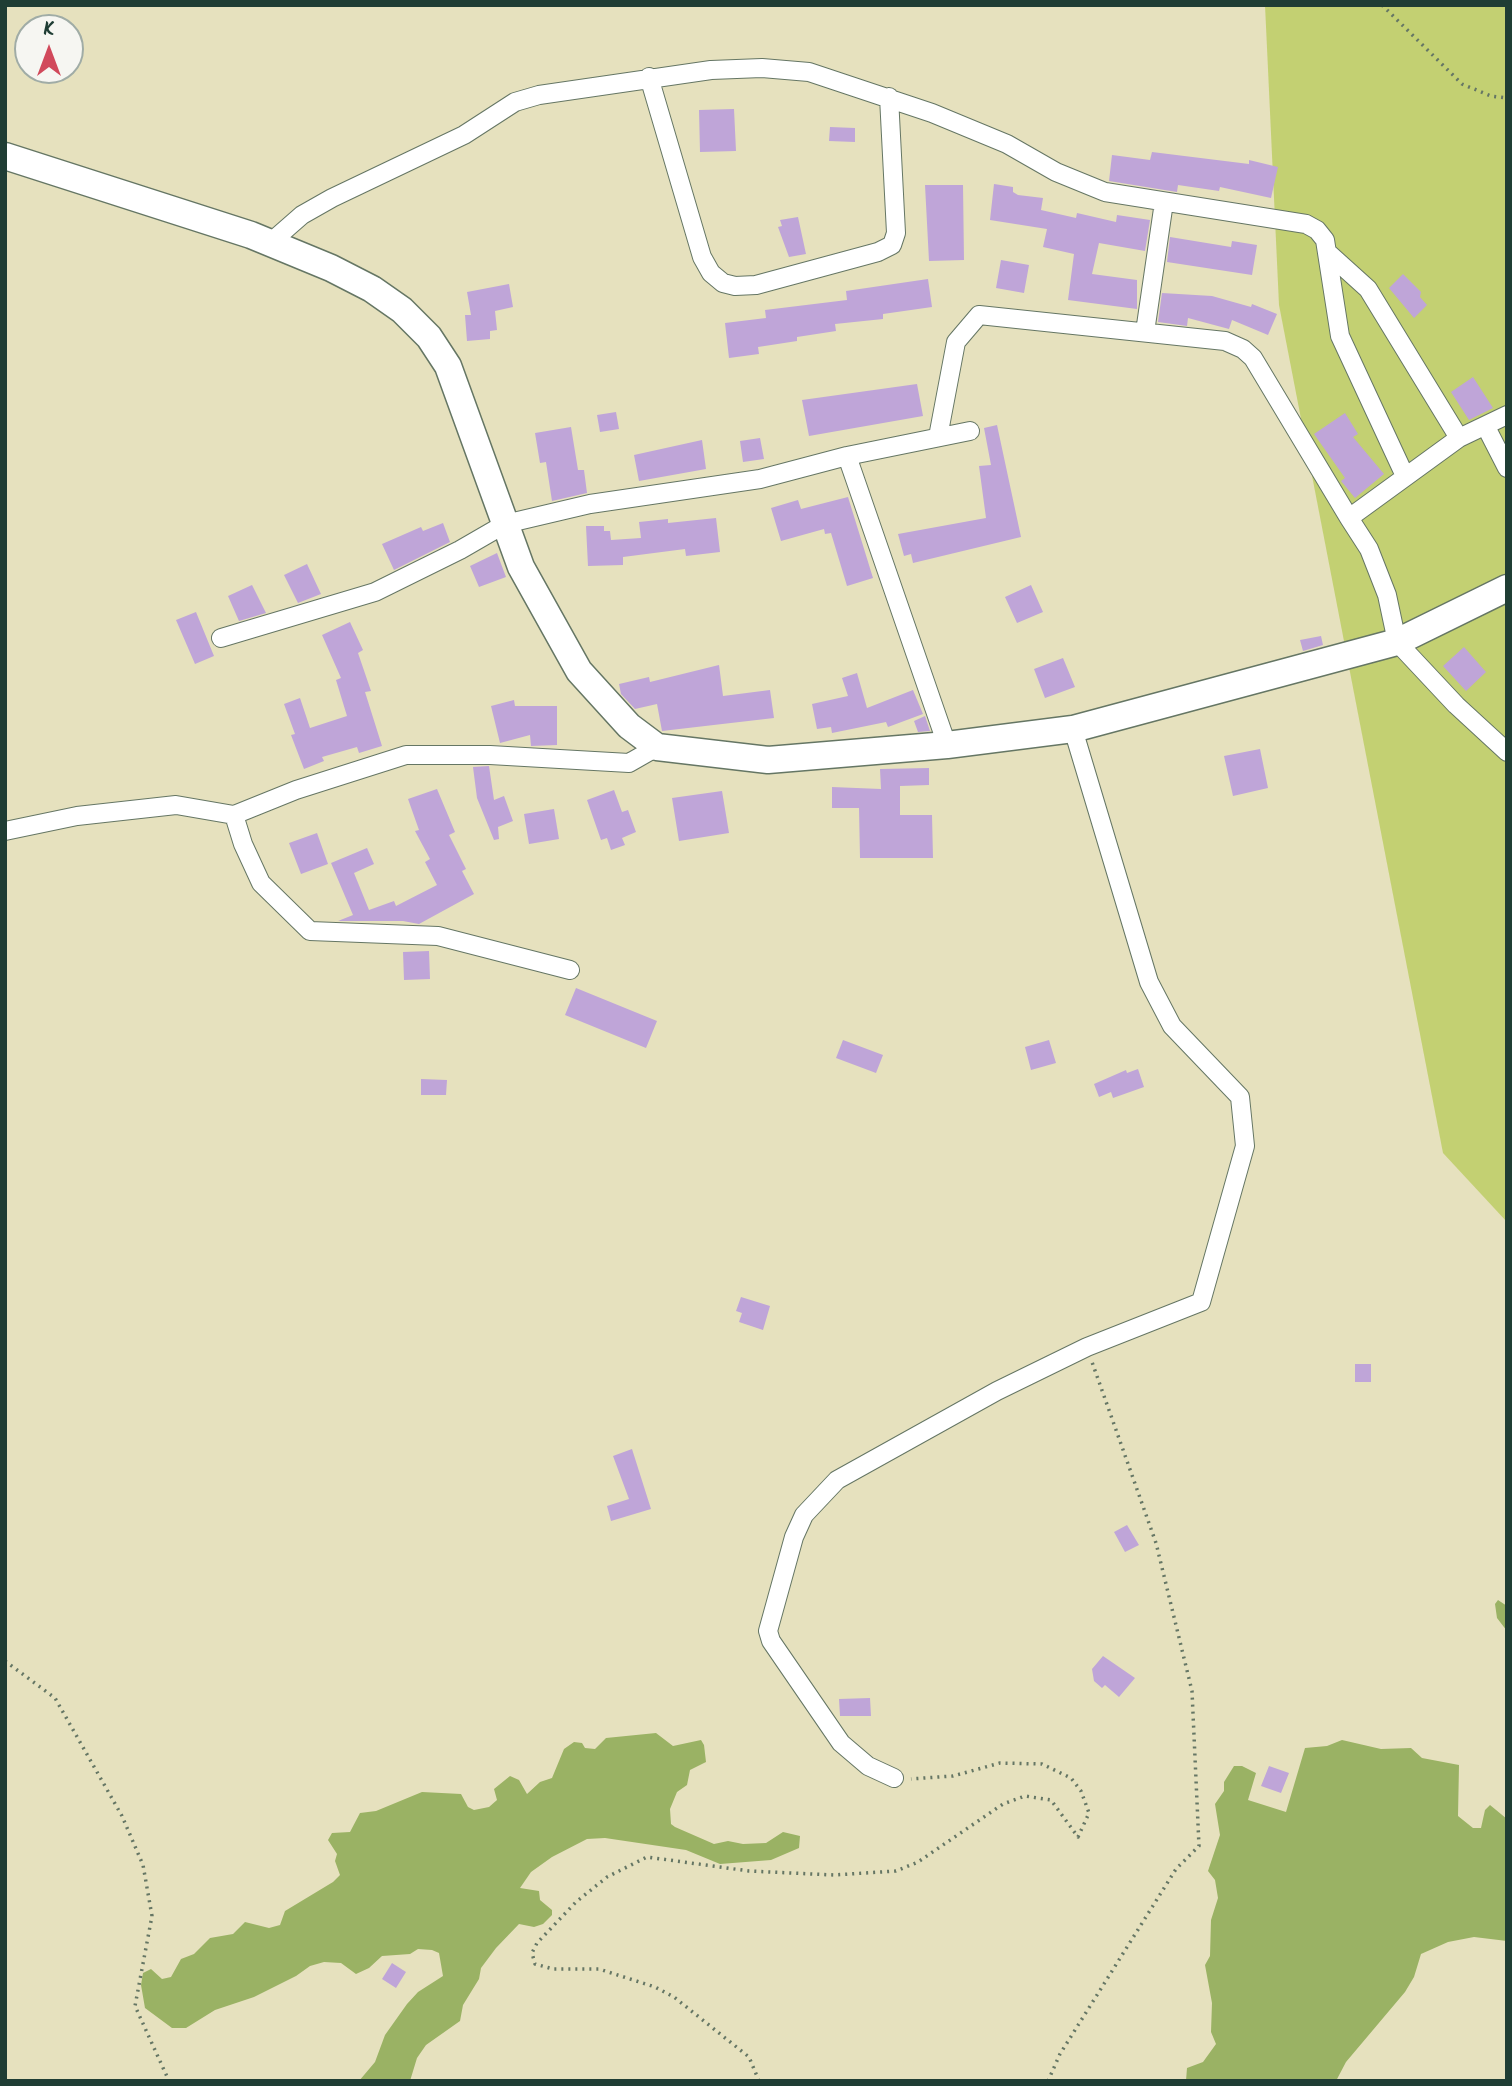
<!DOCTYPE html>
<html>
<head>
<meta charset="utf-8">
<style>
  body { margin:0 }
  #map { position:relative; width:1512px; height:2086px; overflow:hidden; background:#e6e1be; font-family:Kalam,sans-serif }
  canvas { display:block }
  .frame { position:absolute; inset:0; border:7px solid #1f3d34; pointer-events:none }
  .north { position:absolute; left:14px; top:14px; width:70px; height:70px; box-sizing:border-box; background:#f6f6f2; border:2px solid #a0aca6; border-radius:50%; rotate:0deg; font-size:19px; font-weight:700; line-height:28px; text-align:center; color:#1f3d34 }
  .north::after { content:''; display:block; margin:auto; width:24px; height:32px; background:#d1495b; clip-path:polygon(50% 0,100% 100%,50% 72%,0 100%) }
</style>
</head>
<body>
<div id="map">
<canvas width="1512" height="2086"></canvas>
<div class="frame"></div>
<div class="north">K</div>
</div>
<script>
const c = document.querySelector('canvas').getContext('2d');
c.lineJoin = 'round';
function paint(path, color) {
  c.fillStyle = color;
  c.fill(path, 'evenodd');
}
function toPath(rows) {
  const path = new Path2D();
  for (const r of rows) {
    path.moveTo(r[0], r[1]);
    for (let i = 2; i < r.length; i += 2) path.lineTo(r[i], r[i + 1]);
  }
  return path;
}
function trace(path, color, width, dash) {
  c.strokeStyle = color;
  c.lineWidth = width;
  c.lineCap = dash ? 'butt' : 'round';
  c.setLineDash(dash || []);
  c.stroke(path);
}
paint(toPath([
  [1265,5,1507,5,1507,1222,1443,1153,1279,305]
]), '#c3d072');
paint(toPath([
  [1498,1600,1507,1606,1507,1631,1497,1618,1495,1604],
  [656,1733,673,1746,701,1740,704,1745,706,1762,690,1770,687,1785,677,1792,670,1809,671,1824,675,1827,714,1844,728,1841,743,1844,766,1843,783,1832,800,1836,799,1848,771,1860,720,1864,686,1850,605,1838,587,1839,552,1857,531,1872,520,1888,539,1891,540,1900,552,1910,552,1915,543,1924,534,1927,519,1924,496,1948,481,1968,479,1979,463,2005,460,2021,426,2045,417,2058,410,2081,359,2081,375,2062,385,2035,407,2004,418,1992,443,1976,439,1953,432,1950,418,1949,410,1954,382,1956,369,1968,356,1974,341,1963,324,1962,310,1966,296,1976,254,1997,215,2010,186,2028,172,2028,145,2008,141,1985,143,1973,151,1969,162,1979,171,1977,181,1959,194,1954,210,1938,233,1934,245,1922,269,1928,280,1925,285,1911,333,1882,340,1875,335,1861,337,1854,328,1840,332,1833,350,1832,360,1813,376,1811,422,1792,461,1794,468,1807,474,1810,489,1807,497,1800,494,1789,510,1776,519,1780,527,1794,540,1782,552,1778,564,1749,574,1742,582,1743,585,1748,595,1749,606,1738],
  [1342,1740,1381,1749,1411,1748,1422,1758,1459,1765,1458,1816,1473,1828,1481,1828,1485,1810,1490,1805,1507,1819,1507,1941,1474,1937,1448,1942,1421,1954,1414,1977,1405,1992,1346,2062,1336,2081,1186,2081,1187,2068,1203,2062,1216,2044,1211,2032,1212,2003,1205,1965,1210,1956,1211,1920,1218,1898,1215,1880,1208,1871,1220,1835,1215,1804,1224,1791,1224,1782,1234,1766,1242,1766,1256,1773,1248,1800,1286,1812,1305,1748,1327,1746]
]), '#9ab264');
paint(toPath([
  [734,109,736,151,700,152,699,110],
  [830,127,855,128,855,142,829,141],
  [1152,152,1249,164,1249,160,1278,167,1271,198,1220,187,1219,191,1178,185,1177,192,1109,181,1112,155,1150,160],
  [994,184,1013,187,1013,192,1018,195,1043,198,1041,210,1076,218,1077,213,1116,222,1117,215,1150,220,1145,251,1099,243,1092,274,1137,280,1137,309,1068,300,1074,254,1043,247,1047,229,990,220],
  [925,185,963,185,964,260,929,261],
  [798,217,806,254,789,257,778,227,782,226,780,220],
  [1170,237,1231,247,1232,241,1257,245,1252,275,1167,262],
  [1001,260,1029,265,1024,293,996,288],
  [1403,274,1421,292,1420,297,1427,305,1414,318,1389,288],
  [928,279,932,307,883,314,883,319,835,324,836,331,797,337,797,341,758,347,759,354,729,358,725,323,766,318,765,310,847,300,846,291],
  [509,284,513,307,495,311,497,330,490,331,490,339,467,341,465,315,471,315,467,292],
  [1162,293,1212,296,1251,307,1252,304,1277,314,1268,335,1232,320,1229,329,1188,318,1187,326,1158,322],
  [1473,377,1493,408,1469,420,1451,392],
  [917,384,923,416,809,436,802,400],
  [616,412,619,429,600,432,597,415],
  [1345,413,1358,434,1353,437,1384,474,1355,498,1341,481,1345,478,1314,434],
  [997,425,1021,537,913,563,911,554,904,556,898,534,986,518,979,466,991,465,984,428],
  [571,427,578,470,584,470,587,493,552,501,546,462,540,463,535,433],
  [760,438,764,459,743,462,740,441],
  [702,440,706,469,639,481,634,455],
  [848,497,873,578,847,586,831,533,825,534,824,529,781,541,771,508,798,500,801,509],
  [716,518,720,552,686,556,685,549,623,557,623,565,588,566,586,526,604,526,604,531,610,531,611,540,641,538,639,522,668,519,668,523],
  [443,523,450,542,394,570,382,544,421,527,423,531],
  [497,553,506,577,479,587,470,566],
  [307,564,321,594,298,603,284,575],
  [252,585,266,613,239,621,228,596],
  [1031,585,1043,612,1017,623,1005,597],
  [196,612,214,656,195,664,176,620],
  [350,622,363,650,358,653,371,691,365,692,382,746,359,753,357,747,322,757,324,761,304,769,291,735,295,734,284,704,300,698,310,728,347,716,336,680,341,678,322,635],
  [1321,636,1323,645,1303,651,1300,640],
  [1464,647,1486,672,1466,691,1443,666],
  [1063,658,1075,687,1045,698,1034,669],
  [719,665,723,696,770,690,774,718,662,731,657,704,635,709,621,694,619,684,649,677,650,682],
  [857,673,867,708,913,690,923,714,888,727,886,722,832,733,831,727,817,729,812,704,848,696,842,678],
  [514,700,515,706,557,706,557,745,531,746,530,735,500,743,491,706],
  [925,716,930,731,918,732,914,721],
  [1260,749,1268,788,1233,796,1224,756],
  [489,766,494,800,504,796,513,821,498,827,499,839,494,840,477,798,473,767],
  [929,768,929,785,900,786,900,815,932,815,933,858,860,858,859,808,832,808,832,787,881,789,880,769],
  [437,789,455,832,449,835,466,869,462,871,474,894,419,924,403,921,338,921,353,915,331,863,367,848,374,864,354,873,369,910,394,901,396,906,437,885,425,862,430,859,415,831,419,830,408,799],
  [614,790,622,812,628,810,636,832,622,838,625,845,611,850,607,838,601,840,587,800],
  [722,791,729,833,679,841,672,798],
  [554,809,559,839,529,844,524,814],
  [317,833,328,864,301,874,289,843],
  [429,951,430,979,404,980,403,952],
  [576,988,657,1021,646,1048,565,1015],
  [843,1040,883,1055,876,1073,836,1058],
  [1049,1040,1056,1063,1031,1070,1025,1047],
  [1138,1069,1144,1087,1113,1098,1111,1092,1099,1097,1094,1084,1126,1070,1127,1073],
  [421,1079,447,1080,446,1095,421,1095],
  [741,1297,770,1306,763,1330,739,1322,742,1313,736,1311],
  [1355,1364,1371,1364,1371,1382,1355,1382],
  [632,1449,651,1509,611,1521,607,1506,629,1499,613,1456],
  [1127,1525,1139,1545,1125,1552,1114,1532],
  [1103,1656,1135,1678,1119,1697,1105,1685,1102,1688,1094,1681,1092,1669],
  [870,1698,871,1716,840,1716,839,1699],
  [1269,1766,1289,1773,1281,1793,1261,1786],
  [392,1963,406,1972,396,1988,382,1979]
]), '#bfa5d8');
const street = toPath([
  [649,77,702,257,711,273,723,283,735,286,756,285,878,252,892,245,896,233,889,97],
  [270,243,302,215,332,198,464,135,515,102,539,95,711,70,762,68,809,72,932,113,1007,144,1056,172,1105,192,1306,224,1317,230,1325,240,1340,336,1405,476],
  [1327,252,1368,289,1459,438],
  [1145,332,1164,202],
  [1507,415,1459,438,1349,518,1369,549,1387,595,1397,642,1456,705,1507,752],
  [1486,427,1507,468],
  [938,437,956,342,979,315,1225,341,1243,349,1253,358,1349,518],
  [847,456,947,745],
  [221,638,375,592,460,550,505,524,590,504,760,479,847,456,970,431],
  [234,815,243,844,261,883,310,931,438,936,570,970],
  [5,831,77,816,176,805,234,815,296,790,406,755,490,755,629,763,657,747],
  [894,1778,868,1766,841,1743,771,1641,768,1631,794,1537,804,1515,837,1480,997,1391,1087,1347,1201,1302,1245,1146,1240,1097,1172,1026,1149,982,1073,729]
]);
const secondary = toPath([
  [5,156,251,235,331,268,372,289,402,310,429,337,448,366,521,567,579,671,629,726,657,747,768,760,947,745,1073,729,1397,642,1507,588]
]);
trace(street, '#657664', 20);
trace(secondary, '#657664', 29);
trace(toPath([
  [1382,5,1462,84,1491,96,1507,98],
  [5,1661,55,1698,122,1816,143,1865,152,1916,135,2006,169,2081],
  [759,2081,749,2057,674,1997,655,1987,599,1969,553,1969,535,1964,532,1953,537,1943,576,1902,607,1877,647,1857,749,1871,834,1875,896,1871,918,1862,1003,1804,1025,1796,1051,1800,1078,1837,1089,1813,1081,1791,1071,1778,1042,1764,1000,1763,953,1776,911,1779],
  [1048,2081,1060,2054,1176,1869,1199,1846,1192,1691,1156,1543,1092,1362]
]), '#657664', 3.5, [2, 5]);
trace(street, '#fff', 18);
trace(secondary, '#fff', 26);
</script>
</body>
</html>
